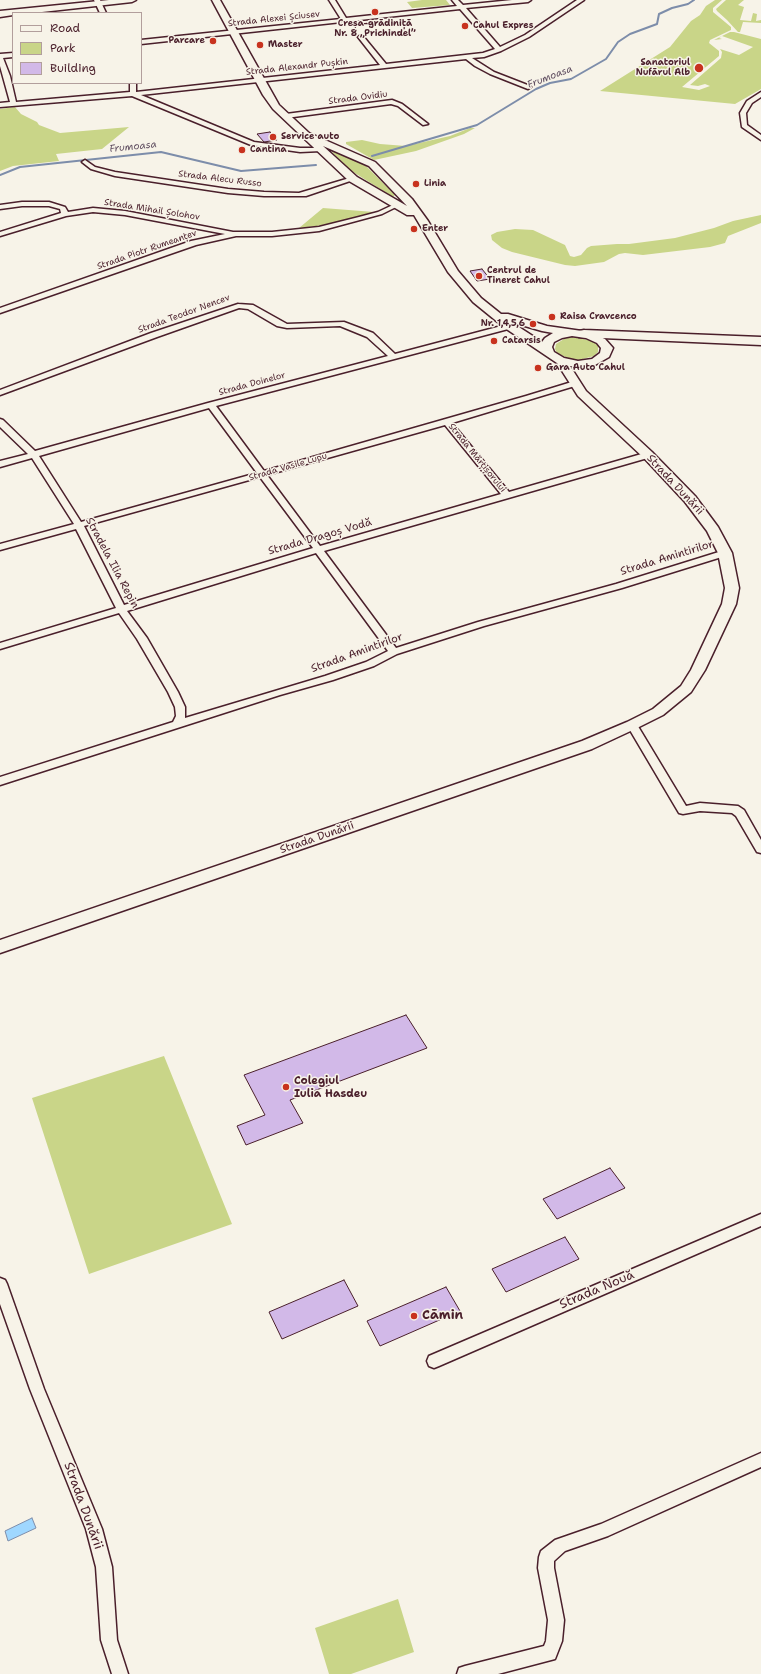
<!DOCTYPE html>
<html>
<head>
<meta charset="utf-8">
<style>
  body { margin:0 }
  #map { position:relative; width:761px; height:1674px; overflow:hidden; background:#f7f3e8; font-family:"Shantell Sans",sans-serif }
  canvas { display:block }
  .legend { position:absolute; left:12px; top:12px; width:130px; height:72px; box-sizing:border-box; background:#f7f3e8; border:1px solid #b29e9c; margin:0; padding:5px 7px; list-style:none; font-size:12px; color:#4a1f2b }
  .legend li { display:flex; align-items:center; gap:8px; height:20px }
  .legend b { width:20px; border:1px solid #b29e9c }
</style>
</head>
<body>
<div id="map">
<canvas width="761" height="1674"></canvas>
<ul class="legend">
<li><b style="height:5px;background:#f7f3e8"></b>Road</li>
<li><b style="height:11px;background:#c9d588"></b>Park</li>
<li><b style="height:11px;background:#d2b9e8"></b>Building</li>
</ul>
</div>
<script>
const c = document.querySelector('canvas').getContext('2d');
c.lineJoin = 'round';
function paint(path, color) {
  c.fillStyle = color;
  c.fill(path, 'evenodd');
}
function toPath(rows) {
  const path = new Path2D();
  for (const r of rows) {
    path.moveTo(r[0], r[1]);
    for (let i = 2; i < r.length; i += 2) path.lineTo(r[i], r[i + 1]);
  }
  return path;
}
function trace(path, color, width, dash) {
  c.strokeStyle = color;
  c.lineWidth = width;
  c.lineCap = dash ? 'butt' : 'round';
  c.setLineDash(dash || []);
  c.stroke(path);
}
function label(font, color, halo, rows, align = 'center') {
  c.font = font + ' "Shantell Sans",sans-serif';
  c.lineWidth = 3;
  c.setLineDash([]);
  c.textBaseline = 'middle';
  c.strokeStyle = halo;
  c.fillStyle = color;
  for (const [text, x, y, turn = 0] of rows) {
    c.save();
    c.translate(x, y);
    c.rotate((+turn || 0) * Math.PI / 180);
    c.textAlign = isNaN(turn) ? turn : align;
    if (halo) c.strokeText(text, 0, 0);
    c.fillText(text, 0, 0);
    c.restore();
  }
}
paint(toPath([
  [422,0,446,0,450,5,412,8,407,2],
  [715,0,722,0,713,8,713,12,731,27,731,30,710,40,709,43,719,51,719,56,682,87,699,90,710,86,705,84,698,86,690,85,721,58,722,52,720,49,739,55,753,47,722,36,719,38,722,39,714,40,730,32,734,32,761,39,761,89,735,104,600,91,670,47,691,21,700,15,706,6],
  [726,0,744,0,738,5,744,7,740,20,751,21,753,13,757,14,756,21,761,20,761,23,743,22,740,32,738,32,727,20,717,11,716,9],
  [15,107,21,114,37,122,39,125,60,133,129,127,102,149,56,154,59,161,13,166,0,171,0,109],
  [470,128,475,128,464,134,416,151,374,160,346,144,346,142,362,140,380,144,406,146,450,136],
  [333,150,338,151,366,166,395,195,393,197,350,170,332,152],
  [323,208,374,212,358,218,317,226,299,228],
  [761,215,761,223,728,236,725,243,710,247,643,255,625,253,619,254,604,262,575,266,565,265,512,252,502,248,492,240,491,235,497,232,515,229,533,230,565,245,570,256,574,257,581,255,587,248,591,246,617,244,629,244,675,238,714,228,733,221],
  [572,337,593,341,598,346,598,352,594,356,579,360,570,359,557,353,555,349,556,344,564,339],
  [164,1056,232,1224,89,1274,32,1098],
  [398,1599,414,1652,351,1674,329,1674,315,1628]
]), '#c9d588');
const water = toPath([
  [32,1518,36,1528,8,1541,5,1531,32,1518]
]);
paint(water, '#9fd7ff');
trace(water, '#7d8daa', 1);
trace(toPath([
  [372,156,477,125,536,89,550,83,571,79,606,59,618,42,630,34,657,24,659,14,672,8,688,4,694,0],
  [0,175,20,167,161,152,241,171,316,165]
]), '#7d8daa', 2);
const building = toPath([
  [270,132,277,140,264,142,257,134,270,132],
  [482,269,490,279,477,281,470,271,482,269],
  [406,1015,427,1048,290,1100,303,1123,246,1145,237,1126,265,1115,244,1075,406,1015],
  [610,1168,625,1188,557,1219,543,1199,610,1168],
  [565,1237,579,1259,506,1292,492,1269,565,1237],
  [344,1280,358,1306,282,1339,269,1312,344,1280],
  [446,1287,460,1311,380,1346,367,1321,446,1287]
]);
paint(building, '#d2b9e8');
trace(building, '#4a1f2b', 1);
const minor = toPath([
  [94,0,100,0,106,13,100,13,94,0],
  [329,0,335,0,346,18,457,6,452,0,458,0,463,5,512,0,531,0,528,2,466,8,500,47,525,35,577,0,584,0,529,37,501,51,484,57,472,58,494,72,530,86,531,87,528,89,490,74,475,66,466,59,141,95,254,142,300,148,323,148,323,150,321,151,300,152,251,145,132,96,0,107,0,103,10,102,0,66,0,54,13,53,13,57,3,58,10,76,16,102,130,92,130,83,136,83,136,92,380,65,358,37,361,35,363,36,386,64,483,53,495,49,460,9,141,44,141,40,341,19,329,0],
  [761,92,761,97,752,103,746,113,747,125,761,135,761,140,742,127,740,113,747,101,761,92],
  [392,100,402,104,428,124,423,125,398,106,391,104,286,118,283,116,286,114,392,100],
  [85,160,95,167,115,172,228,189,264,192,299,193,353,177,356,179,306,196,264,196,228,193,115,176,91,169,82,162,85,160],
  [22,202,49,202,65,207,68,212,93,208,125,211,233,232,272,232,319,227,359,217,378,212,395,204,400,205,382,214,319,231,272,236,236,236,196,245,0,313,0,308,191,241,225,234,125,215,93,212,66,216,0,236,0,232,61,213,60,209,49,206,22,206,0,209,0,205,22,202],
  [238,304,253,305,287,324,344,322,373,333,395,354,509,324,513,326,512,328,216,406,264,471,526,396,575,381,579,383,578,385,452,423,509,492,645,453,648,452,652,455,651,457,324,551,396,648,478,622,616,584,722,551,725,550,730,553,728,555,622,588,484,626,397,654,374,666,333,680,280,695,0,785,0,777,173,722,176,716,175,707,168,692,137,639,119,613,0,649,0,643,116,608,76,529,0,550,0,544,74,524,32,458,0,467,0,461,28,454,0,427,0,419,3,420,35,451,208,403,388,356,367,337,340,326,287,328,277,326,248,309,239,308,157,337,0,395,0,390,151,333,238,304],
  [209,408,257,473,81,522,39,456,209,408],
  [445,425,501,494,320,546,267,475,445,425],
  [260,477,313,548,124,605,84,526,260,477],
  [316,553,388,651,366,662,325,676,185,718,185,707,178,692,147,638,127,611,316,553],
  [632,722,636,723,686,806,700,803,738,806,744,810,761,840,761,853,757,852,736,816,732,813,700,811,683,814,679,813,627,725,632,722],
  [761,1214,761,1226,439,1366,434,1368,429,1366,427,1361,429,1356,761,1214],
  [0,1278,5,1280,7,1284,44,1389,102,1529,112,1567,117,1640,128,1674,112,1674,101,1640,96,1567,86,1529,30,1389,0,1304,0,1278],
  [761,1453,761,1467,608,1536,565,1551,554,1561,554,1568,564,1620,562,1641,555,1659,498,1674,457,1674,459,1668,465,1666,544,1646,546,1641,548,1620,538,1568,539,1557,541,1551,555,1540,601,1524,761,1453]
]);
const secondary = toPath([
  [109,0,136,0,132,2,33,13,13,13,13,15,0,17,0,11,109,0],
  [212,0,220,0,279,105,309,133,375,162,412,199,428,221,458,271,481,298,501,314,508,314,547,326,589,332,605,339,613,348,609,357,595,365,578,367,570,366,586,391,652,452,695,496,718,527,732,553,739,588,736,604,705,670,691,692,663,715,637,728,592,749,0,953,0,940,582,741,627,722,653,709,681,686,691,670,722,604,725,588,718,553,707,531,685,502,644,458,578,396,557,363,505,328,473,302,448,272,414,215,407,215,349,181,273,109,263,95,212,0],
  [323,146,369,166,407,206,357,177,323,146],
  [511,322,542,331,553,333,545,338,542,342,511,322],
  [572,336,586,338,597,343,601,348,600,353,592,359,578,361,564,358,554,352,552,347,554,342,562,338,572,336]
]);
const primary = toPath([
  [584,330,761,337,761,345,579,337,578,334,579,331,584,330]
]);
trace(minor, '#4a1f2b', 3);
trace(secondary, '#4a1f2b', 3);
trace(primary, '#4a1f2b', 3);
paint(minor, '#f7f3e8');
paint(secondary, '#f7f3e8');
paint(primary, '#f7f3e8');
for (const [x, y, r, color] of [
  [375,12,4,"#c8321e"],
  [465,26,4,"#c8321e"],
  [213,41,4,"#c8321e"],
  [260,45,4,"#c8321e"],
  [699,68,5,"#c8321e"],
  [273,137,4,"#c8321e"],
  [242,150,4,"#c8321e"],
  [416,184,4,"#c8321e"],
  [414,229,4,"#c8321e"],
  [479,276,4,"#c8321e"],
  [552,317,4,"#c8321e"],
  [533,324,4,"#c8321e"],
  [494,341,4,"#c8321e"],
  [538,368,4,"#c8321e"],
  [286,1087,4,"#c8321e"],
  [414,1316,4,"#c8321e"]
]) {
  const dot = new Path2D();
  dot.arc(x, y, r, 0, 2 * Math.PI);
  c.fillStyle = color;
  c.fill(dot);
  trace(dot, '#f7f3e8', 1.5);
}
label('9px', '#4a1f2b', '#f7f3e8', [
  ["Strada Alexei Șciusev",274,19,-6],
  ["Strada Alexandr Pușkin",297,67,-6],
  ["Strada Ovidiu",358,98,-7],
  ["Strada Alecu Russo",220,179,7],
  ["Strada Mihail Șolohov",152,210,9],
  ["Strada Piotr Rumeanțev",147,250,-19],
  ["Strada Teodor Nencev",184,314,-20],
  ["Strada Doinelor",252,384,-15],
  ["Strada Mărțișorului",477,458,51],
  ["Strada Vasile Lupu",288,467,-16]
]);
label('bold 9px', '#4a1f2b', '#f7f3e8', [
  ["Creșa-grădiniță",375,24,"center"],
  ["Nr. 8 „Prichindel”",375,34,"center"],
  ["Cahul Expres",473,26],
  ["Parcare",205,41,"right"],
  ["Master",268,45],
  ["Sanatoriul",690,63,"right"],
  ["Nufărul Alb",690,73,"right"],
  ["Service auto",281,137],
  ["Cantina",250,150],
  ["Linia",424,184],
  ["Enter",422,229],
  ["Centrul de",487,271],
  ["Tineret Cahul",487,281],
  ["Raisa Cravcenco",560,317],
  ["Nr. 1,4,5,6",525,324,"right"],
  ["Catarsis",502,341],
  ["Gara Auto Cahul",546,368]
], 'left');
label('italic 10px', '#5f4d60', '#f7f3e8', [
  ["Frumoasa",550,77,-21],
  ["Frumoasa",133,147,-6]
]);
label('11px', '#4a1f2b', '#f7f3e8', [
  ["Strada Dunării",675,485,47],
  ["Strada Dragoș Vodă",320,537,-16],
  ["Strada Amintirilor",667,558,-17],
  ["Stradela Ilia Repin",112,563,62],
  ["Strada Amintirilor",357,653,-20],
  ["Strada Dunării",317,838,-19]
]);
label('bold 11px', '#4a1f2b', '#f7f3e8', [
  ["Colegiul",294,1081],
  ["Iulia Hasdeu",294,1094]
], 'left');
label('13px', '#4a1f2b', '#f7f3e8', [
  ["Strada Nouă",597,1290,-23],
  ["Strada Dunării",83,1506,70]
]);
label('bold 13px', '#4a1f2b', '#f7f3e8', [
  ["Cămin",422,1316]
], 'left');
</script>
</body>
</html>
